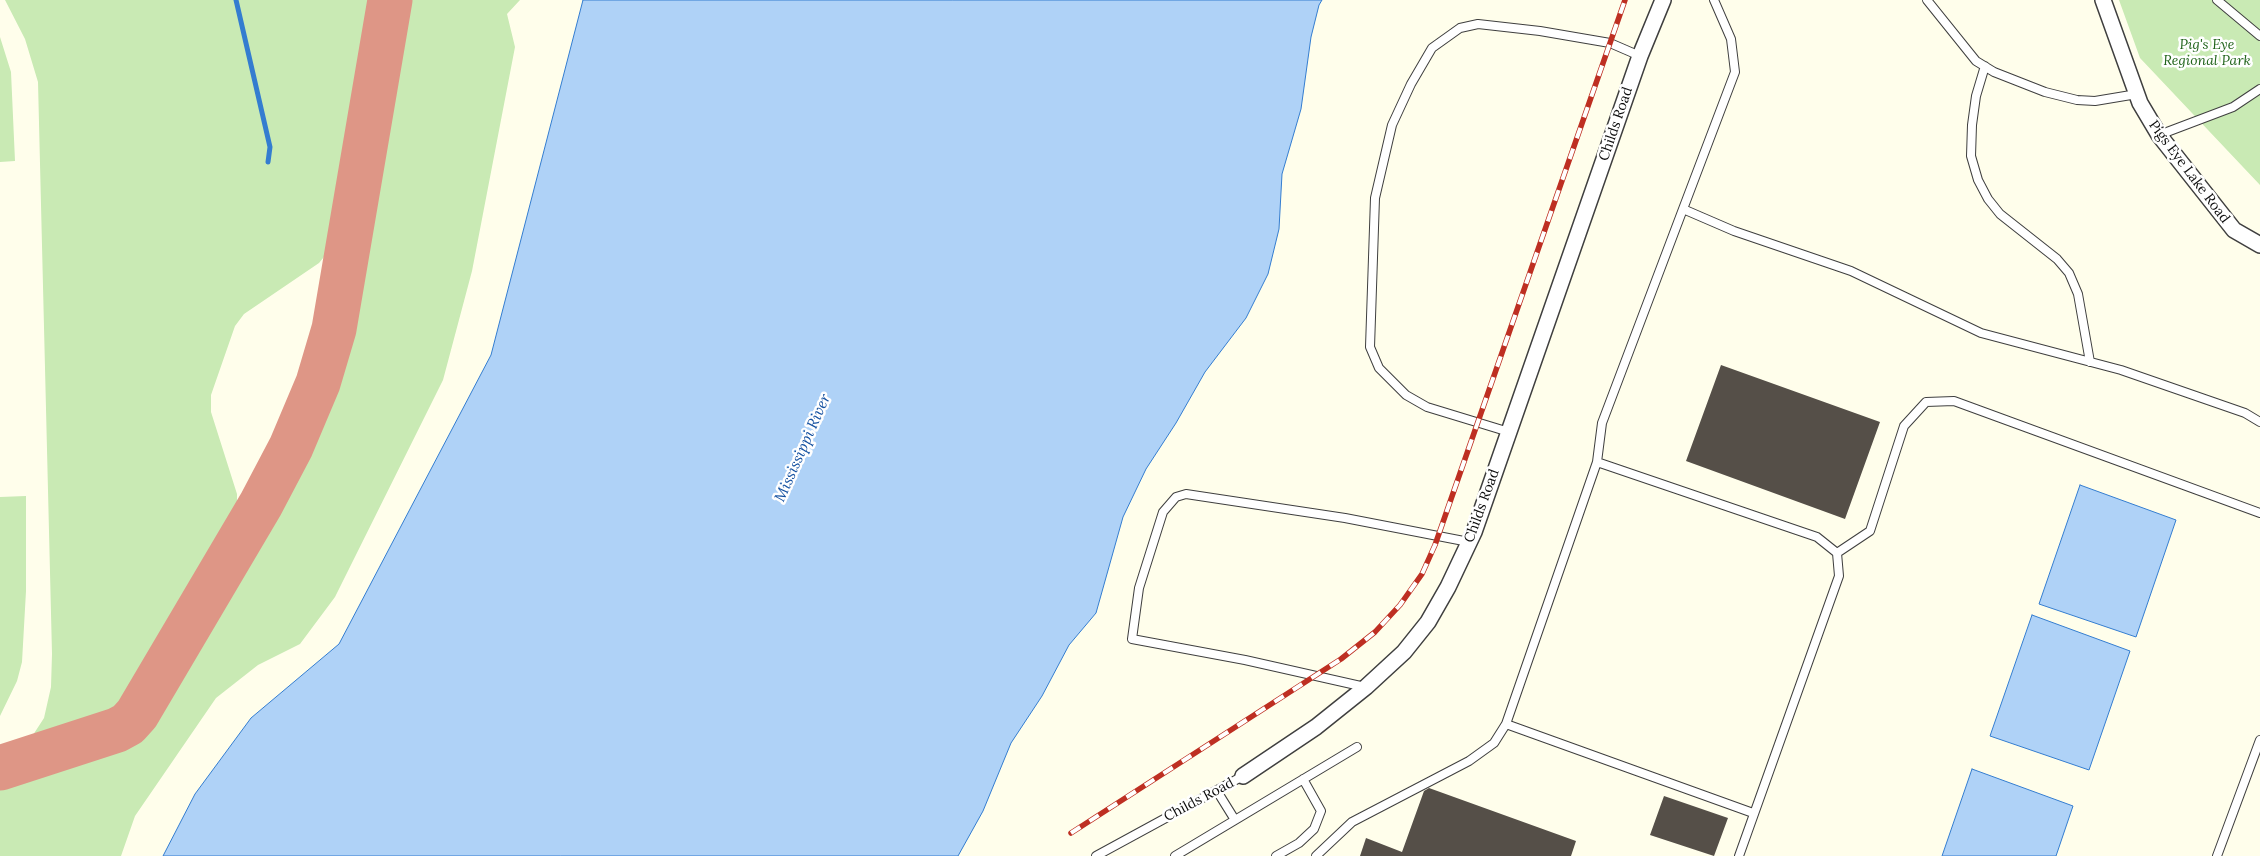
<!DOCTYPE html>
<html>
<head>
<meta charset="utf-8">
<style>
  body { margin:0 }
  canvas { display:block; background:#fffeeb }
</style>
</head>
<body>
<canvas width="2260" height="856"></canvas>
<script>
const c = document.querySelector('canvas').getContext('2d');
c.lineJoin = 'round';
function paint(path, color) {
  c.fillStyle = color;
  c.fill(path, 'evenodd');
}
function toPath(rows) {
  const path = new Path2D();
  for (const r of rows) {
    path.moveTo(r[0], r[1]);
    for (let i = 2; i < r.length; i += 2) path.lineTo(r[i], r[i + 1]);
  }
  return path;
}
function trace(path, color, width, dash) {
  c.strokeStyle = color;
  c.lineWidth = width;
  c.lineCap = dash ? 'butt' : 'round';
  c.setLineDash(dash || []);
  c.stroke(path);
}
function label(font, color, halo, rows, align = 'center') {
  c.font = font + ' Lora,serif';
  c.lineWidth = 5;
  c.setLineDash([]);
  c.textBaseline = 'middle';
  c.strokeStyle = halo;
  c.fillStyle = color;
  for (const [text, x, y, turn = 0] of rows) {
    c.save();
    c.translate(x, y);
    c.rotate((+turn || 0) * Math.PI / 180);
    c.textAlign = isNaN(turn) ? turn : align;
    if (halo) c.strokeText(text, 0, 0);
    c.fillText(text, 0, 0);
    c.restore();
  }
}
paint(toPath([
  [5,0,372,0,328,252,319,263,244,314,235,326,211,395,211,412,237,494,237,502,232,515,121,702,114,708,33,735,44,718,51,687,52,654,38,82,25,39],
  [410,0,520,0,507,14,515,47,472,271,443,380,335,597,300,644,258,665,216,698,135,816,121,856,0,856,0,786,131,744,151,727,287,495,313,445,335,392,354,324],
  [2119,0,2260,0,2260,185,2140,58],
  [0,37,11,72,15,161,0,162],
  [26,496,26,591,22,662,17,681,0,716,0,497]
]), '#c9eab4');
const water = toPath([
  [583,0,1322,0,1319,5,1311,37,1301,109,1282,174,1279,229,1268,274,1246,318,1205,372,1176,423,1146,469,1123,517,1096,613,1069,645,1042,696,1011,743,983,811,958,856,163,856,195,794,251,718,339,644,491,355,583,0],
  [2080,485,2176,520,2136,637,2039,604,2080,485],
  [2032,615,2130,651,2089,770,1990,736,2032,615],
  [1972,769,2073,806,2056,856,1942,856,1972,769]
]);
paint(water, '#afd2f7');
trace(water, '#347dd0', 1);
trace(toPath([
  [236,0,270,147,268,162]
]), '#347dd0', 5);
trace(toPath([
  [0,768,117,730,128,724,137,714,261,504,291,447,318,383,334,329,390,0]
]), '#de9686', 45);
paint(toPath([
  [1721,365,1880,422,1845,519,1686,461],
  [1429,788,1576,841,1571,856,1360,856,1366,838,1402,852,1424,791],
  [1664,796,1728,818,1714,856,1650,835]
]), '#554f48');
const lane = toPath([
  [1714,0,1731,39,1735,72,1683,209,1734,231,1851,271,1981,333,2121,370,2245,413,2260,422],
  [1927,0,1976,61,1994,72,2045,92,2077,100,2095,101,2137,94],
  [2217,0,2260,36],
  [1985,66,1976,96,1972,125,1971,156,1978,180,1988,199,2000,214,2057,259,2069,273,2078,294,2090,362],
  [2159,135,2233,107,2260,89],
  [1683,209,1602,423,1597,462,1506,724,1753,813],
  [1509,432,1427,407,1406,395,1379,368,1370,347,1375,198,1392,125,1411,84,1432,48,1460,28,1478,24,1540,31,1610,43,1640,56],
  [1597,462,1817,537,1837,553,1870,531,1904,426,1926,402,1954,401,2260,513],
  [1365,687,1245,660,1132,639,1139,588,1163,512,1176,497,1186,494,1345,518,1469,542],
  [1217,791,1235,820],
  [1096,856,1243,776],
  [1175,856,1357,747],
  [1276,856,1299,843,1314,829,1321,811,1303,779],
  [1316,856,1352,822,1469,761,1494,743,1506,724],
  [1739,856,1839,576,1837,553],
  [2217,856,2260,740]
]);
const street = toPath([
  [2103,0,2140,103,2159,135,2234,230,2260,245],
  [1243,776,1316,727,1366,687,1404,652,1428,622,1448,587,1474,532,1640,56,1663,0]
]);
trace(lane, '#3f3f3f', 10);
trace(street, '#3f3f3f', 18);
trace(lane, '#fff', 8);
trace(street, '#fff', 15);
const rail = toPath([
  [1071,833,1341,659,1375,632,1400,605,1422,574,1435,545,1625,0]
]);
trace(rail, '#be2f22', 5.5);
trace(rail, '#fff', 4, [11]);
label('italic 14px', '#21641b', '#fff', [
  ["Pig's Eye",2207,45],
  ["Regional Park",2207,61]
]);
label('14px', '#0c0c0c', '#fff', [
  ["Childs Road",1616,124,-71],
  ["Pigs Eye Lake Road",2189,172,53],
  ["Childs Road",1482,506,-70],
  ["Childs Road",1199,800,-28]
]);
label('italic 15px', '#1350a0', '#fff', [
  ["Mississippi River",803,448,-66]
]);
</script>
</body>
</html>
